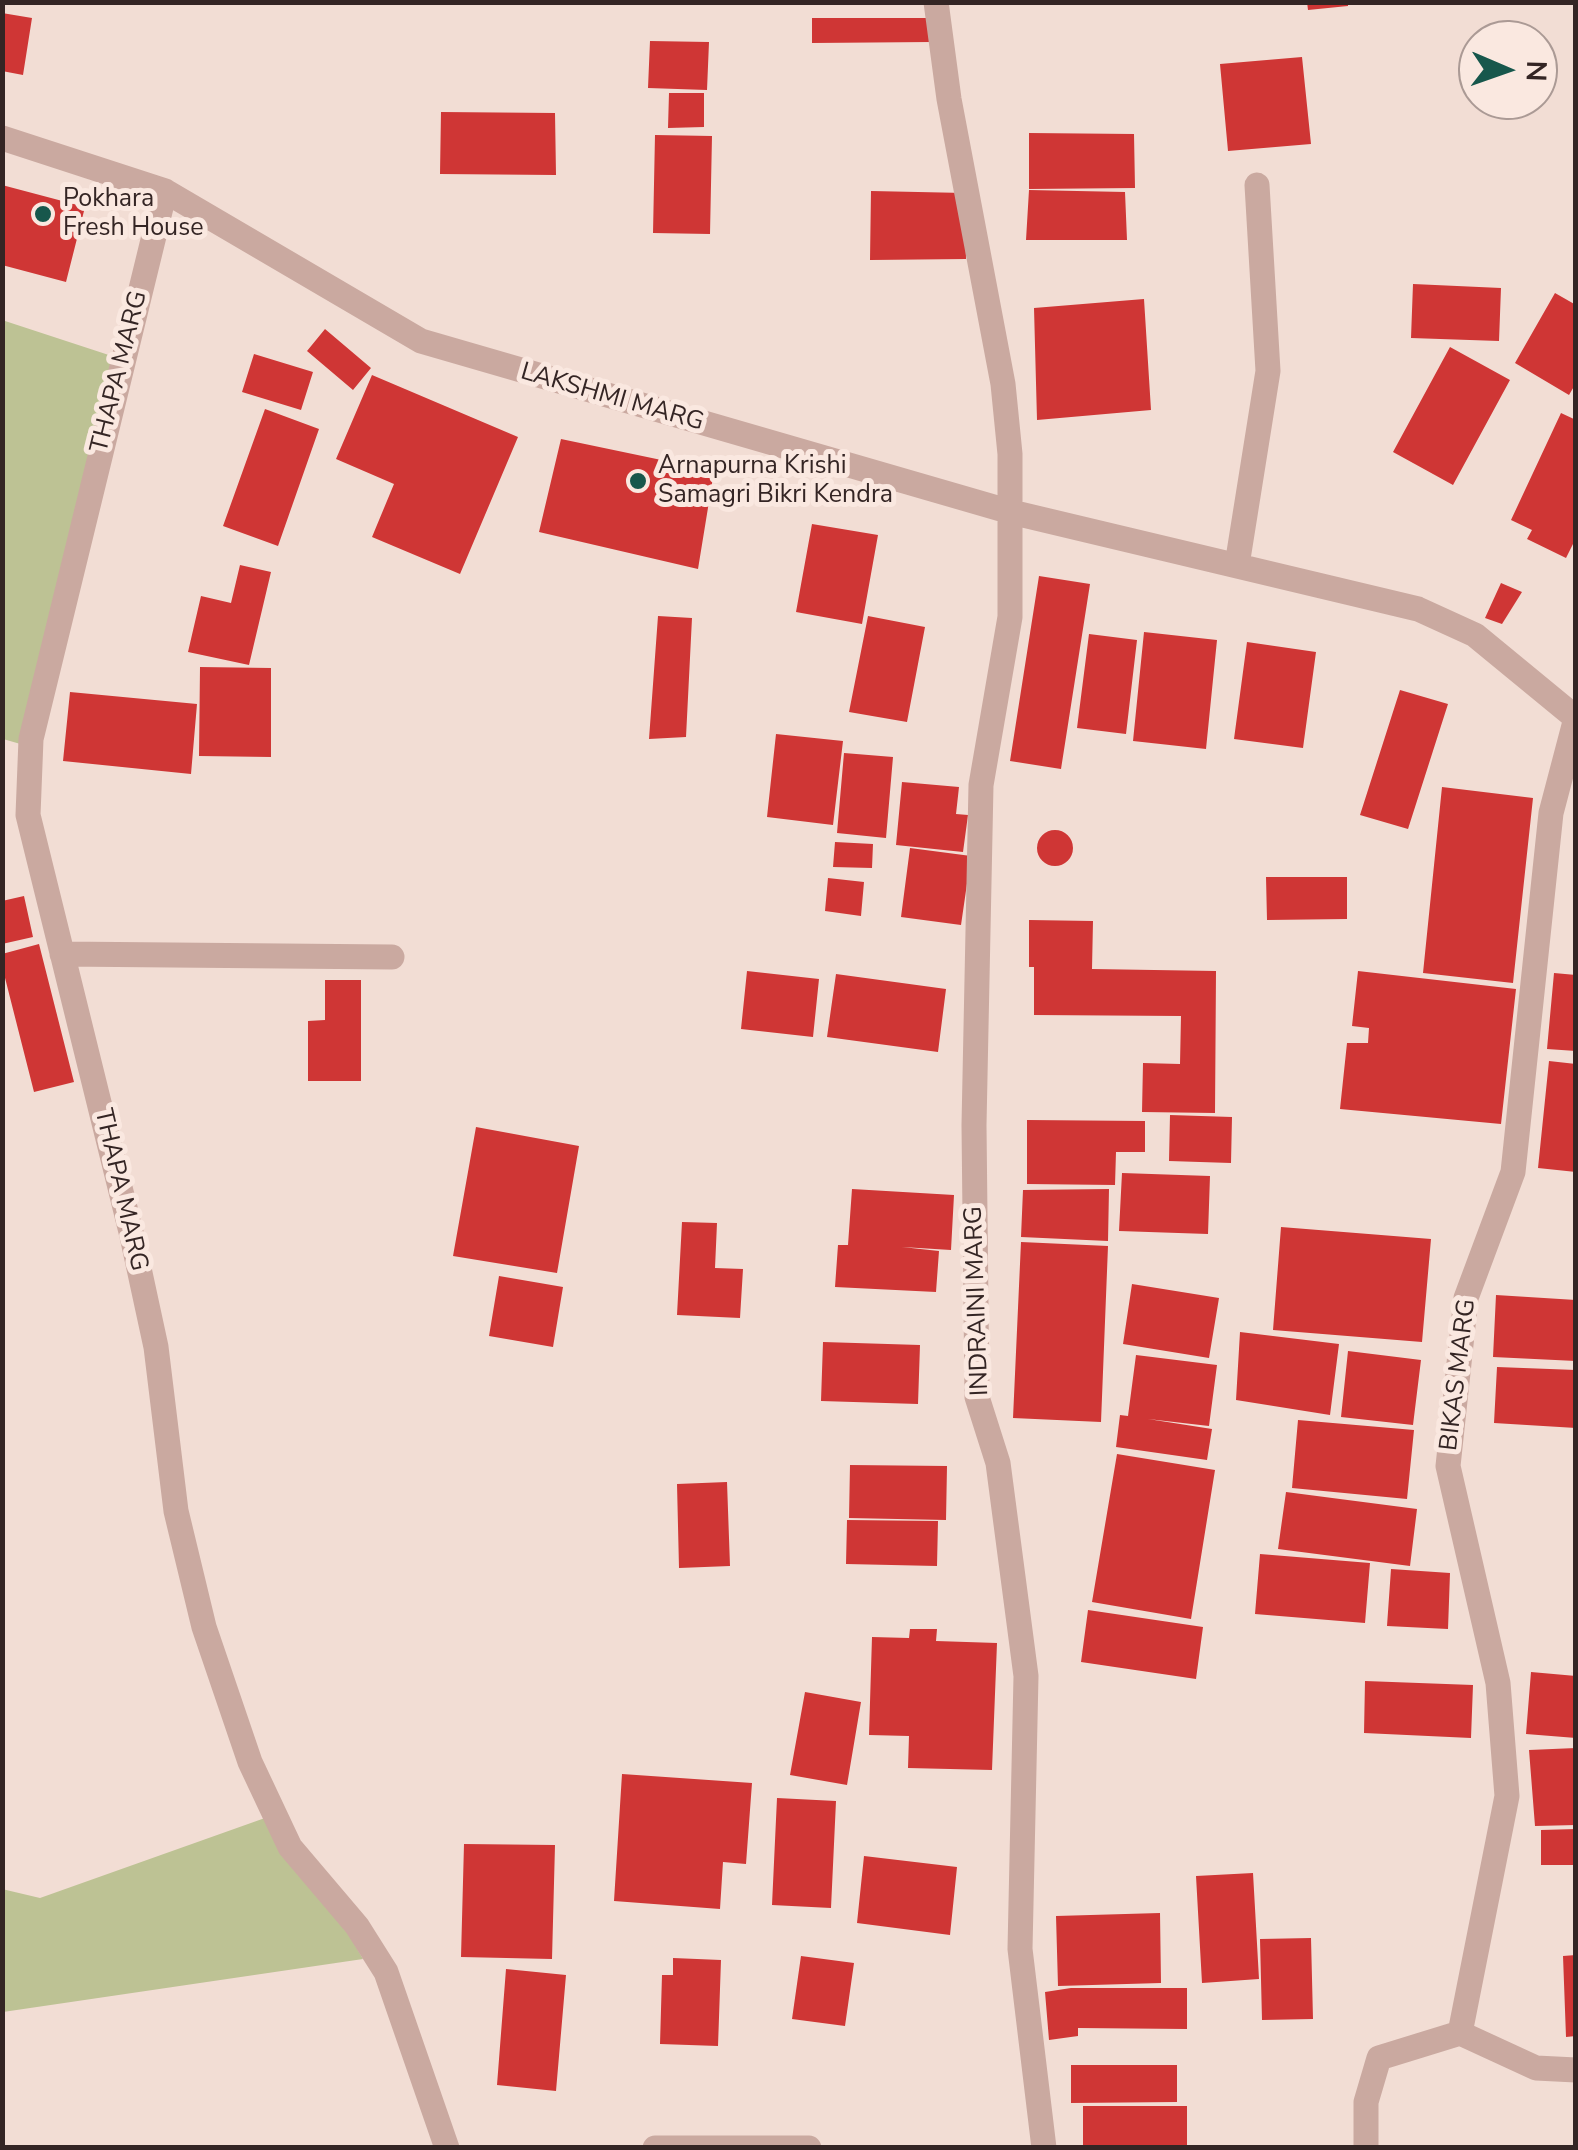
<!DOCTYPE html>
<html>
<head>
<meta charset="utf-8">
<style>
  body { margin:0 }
  #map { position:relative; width:1578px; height:2150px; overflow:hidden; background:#f2ddd4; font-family:"Nunito Sans",sans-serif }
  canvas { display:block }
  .frame { position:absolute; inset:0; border:5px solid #342524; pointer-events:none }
  .north { position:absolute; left:1458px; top:20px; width:100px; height:100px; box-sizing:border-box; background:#fae8e0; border:2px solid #ab9a95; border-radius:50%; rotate:92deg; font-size:28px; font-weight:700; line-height:40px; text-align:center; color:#342524 }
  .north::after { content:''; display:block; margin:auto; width:35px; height:45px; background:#17574c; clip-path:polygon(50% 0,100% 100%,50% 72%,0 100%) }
</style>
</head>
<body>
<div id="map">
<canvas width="1578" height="2150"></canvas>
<div class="frame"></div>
<div class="north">N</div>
</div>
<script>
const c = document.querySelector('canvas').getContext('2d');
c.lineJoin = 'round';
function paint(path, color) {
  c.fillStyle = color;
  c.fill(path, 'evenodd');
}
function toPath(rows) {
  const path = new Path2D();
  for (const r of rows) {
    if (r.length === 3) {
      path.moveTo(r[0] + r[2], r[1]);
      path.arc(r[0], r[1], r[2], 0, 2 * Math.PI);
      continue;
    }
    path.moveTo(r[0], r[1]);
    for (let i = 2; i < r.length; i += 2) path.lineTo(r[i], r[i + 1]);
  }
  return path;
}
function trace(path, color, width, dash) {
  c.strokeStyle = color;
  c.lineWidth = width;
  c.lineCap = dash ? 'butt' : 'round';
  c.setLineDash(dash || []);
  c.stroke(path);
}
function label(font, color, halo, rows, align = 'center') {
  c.font = font + ' "Nunito Sans",sans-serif';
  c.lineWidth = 10;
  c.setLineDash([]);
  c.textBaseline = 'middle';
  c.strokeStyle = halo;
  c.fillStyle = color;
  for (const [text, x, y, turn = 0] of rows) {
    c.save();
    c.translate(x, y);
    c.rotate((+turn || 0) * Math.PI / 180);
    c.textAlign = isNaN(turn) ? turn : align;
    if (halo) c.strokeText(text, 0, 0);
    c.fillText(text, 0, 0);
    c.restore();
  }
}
paint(toPath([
  [2,320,121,359,24,745,3,739],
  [279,1813,363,1959,3,2012,2,1889,40,1898]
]), '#bdc294');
paint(toPath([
  [1307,2,1348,2,1348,6,1308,10],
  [2,13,32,18,23,75,2,71],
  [812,18,931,18,931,42,812,43],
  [650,41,709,42,707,90,648,88],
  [1302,57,1311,144,1228,151,1220,64],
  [669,93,704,93,704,127,668,128],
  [441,112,555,113,556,175,440,174],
  [1029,133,1134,134,1135,188,1029,189],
  [655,135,712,136,710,234,653,233],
  [2,185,85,207,66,282,2,265],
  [1029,190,1125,192,1127,240,1026,240],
  [871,191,965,193,966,259,870,260],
  [1413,284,1501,288,1499,341,1411,338],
  [1555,293,1576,305,1576,383,1569,395,1515,363],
  [1144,299,1151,410,1037,420,1034,308],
  [325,329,371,368,353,390,307,351],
  [1450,347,1510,380,1453,485,1393,452],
  [254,354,313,372,301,410,242,392],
  [372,375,518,437,460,574,372,537,394,484,336,459],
  [265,409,319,429,278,546,223,526],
  [1561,413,1576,420,1576,538,1566,558,1527,539,1532,530,1511,520],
  [561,439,714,471,698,569,539,532],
  [812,524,878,535,862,624,796,612],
  [240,565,271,572,249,665,188,652,201,596,231,603],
  [1039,576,1090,584,1061,769,1010,761],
  [1501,583,1522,592,1502,624,1485,618],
  [658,616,692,618,686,737,649,739],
  [868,616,925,627,907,722,849,712],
  [1144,632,1217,640,1206,749,1133,741],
  [1089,634,1137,640,1126,734,1077,728],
  [1247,642,1316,652,1303,748,1234,739],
  [200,667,271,668,271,757,199,756],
  [1400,690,1448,704,1408,829,1360,815],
  [70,692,197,704,191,774,63,761],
  [776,734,843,741,833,825,767,817],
  [844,753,893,757,886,838,837,833],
  [902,782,959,787,956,814,968,815,963,852,896,845],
  [1442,787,1533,798,1513,983,1423,973],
  [1055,848,18],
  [835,842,873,844,872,868,833,867],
  [910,848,971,856,961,925,901,917],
  [1266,877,1347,877,1347,919,1267,920],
  [828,878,864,882,861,916,825,911],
  [24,896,33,937,2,944,2,901],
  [1029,920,1093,921,1092,969,1216,971,1215,1113,1142,1112,1143,1063,1180,1064,1181,1016,1034,1015,1034,967,1029,967],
  [39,944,74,1082,34,1092,2,966,2,954],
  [747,971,819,979,813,1037,741,1029],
  [1358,971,1516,989,1501,1124,1340,1109,1347,1043,1368,1043,1369,1028,1352,1026],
  [1554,973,1576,975,1576,1051,1547,1049],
  [836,974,946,989,938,1052,827,1037],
  [325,980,361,980,361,1081,308,1081,308,1021,325,1020],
  [1549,1061,1576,1064,1576,1172,1538,1168],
  [1170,1115,1232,1117,1231,1163,1169,1161],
  [1027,1120,1145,1121,1145,1152,1116,1152,1115,1185,1027,1184],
  [476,1127,579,1146,557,1273,453,1256],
  [1122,1173,1210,1176,1208,1234,1119,1231],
  [852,1189,954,1195,951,1250,902,1247,939,1251,936,1292,835,1287,838,1245,848,1245],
  [1109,1189,1108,1241,1021,1237,1023,1190],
  [682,1222,717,1223,715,1268,743,1269,740,1318,677,1315],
  [1281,1227,1431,1239,1422,1342,1273,1330],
  [1021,1242,1108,1246,1101,1422,1013,1418],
  [499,1276,563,1287,553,1347,489,1336],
  [1132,1284,1219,1298,1209,1358,1123,1344],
  [1496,1295,1576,1300,1576,1361,1493,1357],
  [1240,1332,1339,1344,1330,1415,1236,1400],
  [823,1342,920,1345,918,1404,821,1401],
  [1348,1351,1421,1360,1413,1425,1341,1417],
  [1136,1355,1217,1365,1209,1426,1148,1419,1212,1429,1207,1460,1116,1447,1120,1415,1128,1416],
  [1497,1367,1576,1370,1576,1428,1494,1423],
  [1298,1420,1414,1430,1407,1499,1292,1488],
  [1117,1454,1215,1470,1191,1619,1092,1602],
  [850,1465,947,1466,946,1520,849,1518],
  [727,1482,730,1566,679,1568,677,1484],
  [1286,1492,1417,1509,1410,1566,1278,1549],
  [847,1520,938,1521,937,1566,846,1564],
  [1260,1554,1370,1563,1365,1623,1255,1614],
  [1391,1569,1450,1573,1448,1629,1387,1626],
  [1088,1610,1203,1627,1196,1679,1081,1662],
  [910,1629,937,1629,936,1641,997,1643,992,1770,908,1768,909,1736,869,1735,872,1637,909,1638],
  [1531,1672,1576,1676,1576,1738,1526,1734],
  [1365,1681,1473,1685,1471,1738,1364,1733],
  [805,1692,861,1702,847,1785,790,1775],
  [1576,1748,1576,1825,1535,1826,1529,1750],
  [622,1774,752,1783,746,1864,723,1862,720,1909,614,1901],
  [777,1798,836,1801,831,1908,772,1905],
  [1576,1829,1576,1865,1541,1865,1541,1830],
  [464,1844,555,1845,552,1959,461,1957],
  [864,1856,957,1867,950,1935,857,1923],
  [1253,1873,1259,1979,1202,1983,1196,1876],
  [1160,1913,1161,1983,1058,1986,1056,1916],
  [1311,1938,1313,2019,1262,2020,1260,1939],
  [1576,1955,1576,2036,1566,2037,1563,1956],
  [801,1956,854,1963,845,2026,792,2019],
  [673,1958,721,1960,718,2046,660,2044,662,1975,673,1975],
  [506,1969,566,1975,556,2091,497,2085],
  [1071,1988,1187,1988,1187,2029,1078,2028,1078,2036,1049,2040,1045,1992],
  [1071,2065,1177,2065,1177,2102,1071,2103],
  [1083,2106,1187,2106,1187,2148,1083,2148]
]), '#cf3635');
trace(toPath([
  [936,2,949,99,1003,384,1010,454,1010,617,981,785,974,1125,977,1397,998,1463,1026,1676,1020,1949,1044,2148],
  [2,138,165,191,421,341,1011,512,1418,609,1475,635,1576,718,1551,813,1513,1172,1466,1298,1448,1466,1498,1683,1507,1796,1460,2033],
  [165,191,31,739,28,815,132,1236,156,1347,176,1511,204,1627,250,1762,290,1847,357,1926,386,1972,447,2148],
  [1237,565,1268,371,1257,185],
  [62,954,392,957],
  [655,2148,809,2148],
  [1366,2148,1366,2102,1379,2058,1460,2033,1536,2068,1576,2070]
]), '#caa9a0', 25);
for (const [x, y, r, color] of [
  [43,214,10,"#17574c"],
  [638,481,10,"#17574c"]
]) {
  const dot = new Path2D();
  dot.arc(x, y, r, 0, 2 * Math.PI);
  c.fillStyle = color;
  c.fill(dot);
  trace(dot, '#fae8e0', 4);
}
label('25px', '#342524', '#fae8e0', [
  ["Pokhara",63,200],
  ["Fresh House",63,229],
  ["Arnapurna Krishi",658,467],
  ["Samagri Bikri Kendra",658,496]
], 'left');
label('25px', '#342524', '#fae8e0', [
  ["THAPA MARG",120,372,-76],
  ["LAKSHMI MARG",612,398,16],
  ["THAPA MARG",120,1190,77],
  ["INDRAINI MARG",978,1301,-92],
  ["BIKAS MARG",1459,1375,-83]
]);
</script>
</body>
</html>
